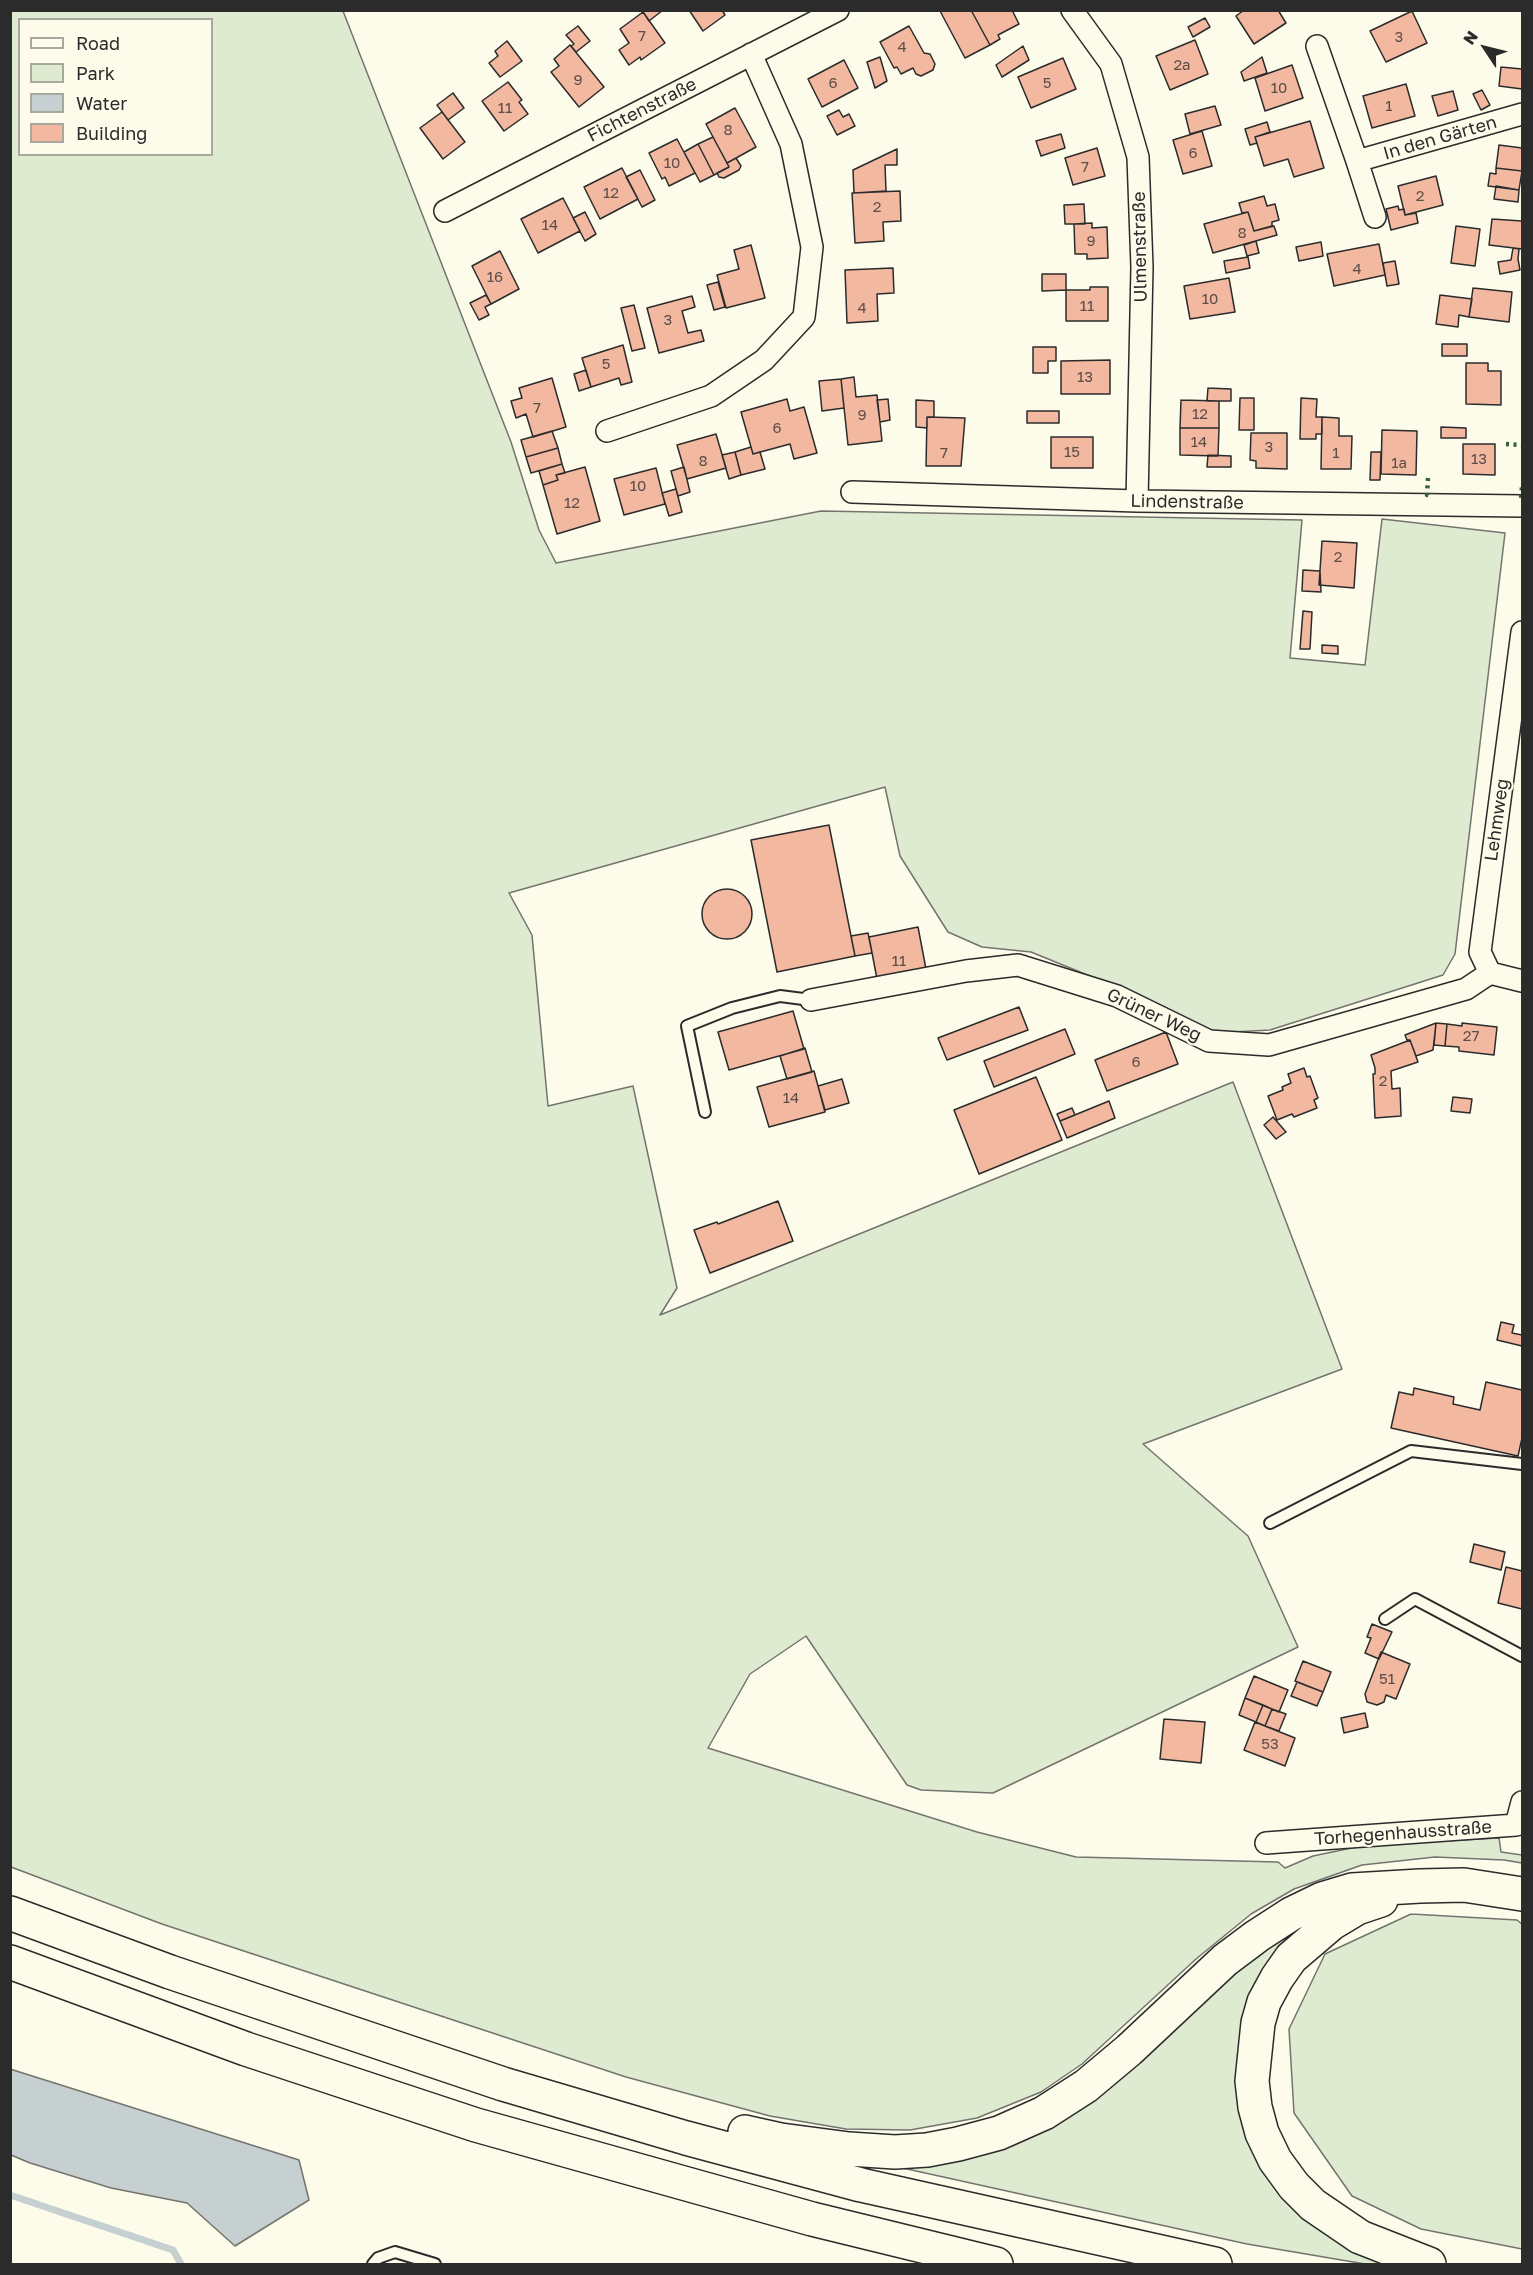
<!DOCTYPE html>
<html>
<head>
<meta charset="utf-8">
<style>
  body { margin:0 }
  #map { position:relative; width:1533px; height:2275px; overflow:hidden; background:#fdfbea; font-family:"Golos Text",sans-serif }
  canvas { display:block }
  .frame { position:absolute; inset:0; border:12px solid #2b2b2b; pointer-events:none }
  .legend { position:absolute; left:18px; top:18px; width:195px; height:138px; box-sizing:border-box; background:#fdfbea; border:2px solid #a9a89e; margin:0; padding:8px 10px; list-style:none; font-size:18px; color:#2b2b2b }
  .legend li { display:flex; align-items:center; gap:12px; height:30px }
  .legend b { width:30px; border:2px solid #a9a89e }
  .north { position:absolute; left:1455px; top:18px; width:60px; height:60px; -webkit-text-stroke:4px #fdfbea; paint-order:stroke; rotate:305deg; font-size:16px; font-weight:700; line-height:24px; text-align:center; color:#2b2b2b }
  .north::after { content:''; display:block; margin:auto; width:21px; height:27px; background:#2b2b2b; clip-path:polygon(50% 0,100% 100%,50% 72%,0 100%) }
</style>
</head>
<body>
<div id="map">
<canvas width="1533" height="2275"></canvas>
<div class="frame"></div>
<ul class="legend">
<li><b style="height:8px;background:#fdfbea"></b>Road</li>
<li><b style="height:16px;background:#deebd1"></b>Park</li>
<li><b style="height:16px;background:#c7d0d0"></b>Water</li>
<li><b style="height:16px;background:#f2b8a0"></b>Building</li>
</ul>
<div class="north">N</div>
</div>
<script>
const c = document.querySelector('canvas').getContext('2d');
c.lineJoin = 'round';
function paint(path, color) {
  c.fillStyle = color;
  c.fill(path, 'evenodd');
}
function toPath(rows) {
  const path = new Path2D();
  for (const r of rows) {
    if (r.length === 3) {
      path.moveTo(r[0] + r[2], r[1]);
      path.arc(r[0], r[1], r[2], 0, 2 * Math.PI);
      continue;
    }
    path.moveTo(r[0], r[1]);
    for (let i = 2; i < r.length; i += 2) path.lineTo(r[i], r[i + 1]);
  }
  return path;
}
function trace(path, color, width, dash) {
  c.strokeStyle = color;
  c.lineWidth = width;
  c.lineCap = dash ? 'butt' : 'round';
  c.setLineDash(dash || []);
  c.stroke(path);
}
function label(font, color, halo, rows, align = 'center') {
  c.font = font + ' "Golos Text",sans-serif';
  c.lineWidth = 4.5;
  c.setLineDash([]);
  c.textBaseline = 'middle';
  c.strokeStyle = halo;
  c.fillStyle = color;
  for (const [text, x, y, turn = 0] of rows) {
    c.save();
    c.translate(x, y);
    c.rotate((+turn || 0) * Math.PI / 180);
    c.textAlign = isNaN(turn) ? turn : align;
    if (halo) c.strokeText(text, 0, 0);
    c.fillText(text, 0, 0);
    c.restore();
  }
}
const green = toPath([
  [10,11,343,11,511,442,539,530,556,563,821,511,1302,520,1290,658,1365,665,1382,519,1505,533,1455,954,1443,975,1270,1030,1215,1033,1139,996,1031,952,982,947,948,932,900,856,885,787,509,893,532,935,548,1106,633,1086,677,1288,660,1315,1233,1082,1342,1369,1143,1444,1248,1536,1298,1647,993,1793,921,1790,907,1785,806,1636,750,1674,708,1748,977,1832,1076,1857,1278,1862,1285,1868,1313,1856,1366,1845,1499,1838,1501,1852,1522,1855,1522,1863,1504,1860,1435,1857,1362,1865,1294,1889,1251,1914,1196,1959,1082,2064,1041,2092,977,2118,910,2130,846,2129,770,2116,626,2077,162,1924,11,1867,10,11],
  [20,20,212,20,212,154,20,154,20,20],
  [1312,1913,1282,1956,1252,2129,1404,2264,1365,2264,1247,2244,889,2165,988,2144,1234,1964,1312,1913],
  [1411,1914,1517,1920,1522,1924,1522,2249,1421,2229,1352,2196,1294,2113,1289,2029,1325,1954,1411,1914]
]);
paint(green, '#deebd1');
trace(green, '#74746e', 1.5);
const water = toPath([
  [10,2069,299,2160,309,2200,235,2246,187,2203,111,2188,30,2163,11,2155,10,2069]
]);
paint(water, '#c7d0d0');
trace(water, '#74746e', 1.5);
trace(toPath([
  [10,2195,173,2250,181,2264]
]), '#c7d0d0', 7);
const building = toPath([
  [642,10,663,10,649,21,642,10],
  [689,10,722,10,725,15,703,31,689,10],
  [971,10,1012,10,1019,24,998,35,1000,39,990,45,971,10],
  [971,10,990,45,965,58,940,11,971,10],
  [1244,10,1278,10,1286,23,1254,44,1236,16,1244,10],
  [1412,11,1427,43,1386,62,1370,31,1412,11],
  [643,12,665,43,641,60,640,57,629,65,619,50,629,43,620,29,643,12],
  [1205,18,1210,27,1193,37,1188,27,1205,18],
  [578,26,590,41,576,52,571,46,574,44,566,35,578,26],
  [909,26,924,53,930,54,935,64,933,70,921,76,916,74,913,68,901,74,897,67,894,68,880,42,909,26],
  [1195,40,1208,74,1170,90,1156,56,1195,40],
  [507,41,522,61,500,77,489,63,498,56,495,51,507,41],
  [570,45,604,87,579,107,551,72,559,66,554,59,570,45],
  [1023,46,1029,60,1002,77,996,65,1023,46],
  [880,57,887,81,875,88,867,62,880,57],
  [1262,57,1267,73,1244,81,1241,72,1262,57],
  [1063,58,1076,89,1031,108,1018,77,1063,58],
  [844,60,858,88,822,107,808,79,844,60],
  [1292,65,1303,98,1265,111,1255,78,1292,65],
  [1501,67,1522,69,1522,89,1499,86,1501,67],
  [508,82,522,100,519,102,528,114,504,131,482,101,508,82],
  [1406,84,1415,116,1372,128,1363,96,1406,84],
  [1482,90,1490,105,1481,110,1473,94,1482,90],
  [1453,91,1458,110,1438,116,1432,96,1453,91],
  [453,93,464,108,448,120,437,105,453,93],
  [1215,106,1221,125,1190,134,1185,114,1215,106],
  [735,108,756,147,727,163,706,124,735,108],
  [839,110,843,117,849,114,855,126,837,135,827,116,839,110],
  [442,112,465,142,443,159,420,128,442,112],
  [1310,121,1324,168,1294,177,1288,159,1264,166,1255,137,1310,121],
  [1267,122,1270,132,1255,137,1257,143,1250,145,1245,129,1267,122],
  [1202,131,1212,166,1183,174,1173,140,1202,131],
  [1061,134,1065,148,1041,156,1036,141,1061,134],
  [713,137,729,167,714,175,698,144,713,137],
  [677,139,695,173,669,186,665,177,662,179,649,153,677,139],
  [698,144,714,175,700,182,684,152,698,144],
  [1499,145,1522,148,1522,171,1496,168,1499,145],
  [1097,148,1105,176,1073,185,1065,158,1097,148],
  [897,149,897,165,885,165,886,191,854,193,853,170,897,149],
  [736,158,741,166,739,170,724,178,719,177,717,173,729,167,727,163,736,158],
  [622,168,638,199,600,219,584,187,622,168],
  [1496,168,1522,171,1519,190,1488,186,1490,173,1496,174,1496,168],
  [640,170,655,200,642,207,626,177,640,170],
  [1436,176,1443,205,1405,215,1398,186,1436,176],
  [1496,186,1519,190,1518,202,1494,199,1496,186],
  [900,191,901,221,883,222,884,241,855,243,852,193,900,191],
  [1264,196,1267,206,1275,204,1279,220,1272,222,1272,226,1254,231,1248,212,1242,213,1239,203,1264,196],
  [563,198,580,231,538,253,521,219,563,198],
  [1084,204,1085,224,1065,224,1064,205,1084,204],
  [1398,206,1399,210,1404,209,1405,215,1416,213,1418,223,1391,230,1386,209,1398,206],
  [585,212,596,234,585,241,573,218,585,212],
  [1248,212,1254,231,1274,226,1277,235,1213,253,1204,224,1248,212],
  [1492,219,1522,221,1522,249,1489,245,1492,219],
  [1092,223,1092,228,1107,227,1108,258,1087,259,1087,254,1075,254,1074,224,1092,223],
  [1456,226,1480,229,1475,266,1451,263,1456,226],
  [1256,241,1259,253,1247,256,1244,245,1256,241],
  [1321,242,1323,256,1299,261,1296,247,1321,242],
  [1379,244,1385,275,1334,286,1327,254,1379,244],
  [751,245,765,298,726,308,717,275,739,269,734,250,751,245],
  [1513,248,1519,249,1518,259,1520,270,1500,274,1498,262,1511,260,1513,248],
  [500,251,519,289,491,304,472,266,500,251],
  [1248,257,1250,268,1226,273,1224,261,1248,257],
  [1395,261,1399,284,1387,286,1383,263,1395,261],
  [893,268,894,293,877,294,878,321,847,323,845,270,893,268],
  [1042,274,1066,274,1066,290,1042,291,1042,274],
  [1229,278,1235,312,1190,319,1184,286,1229,278],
  [718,282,725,307,714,310,707,285,718,282],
  [1090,287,1108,287,1108,321,1066,321,1066,290,1090,290,1090,287],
  [1473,288,1512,292,1509,322,1469,317,1473,288],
  [486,295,491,304,485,307,489,315,479,320,470,303,486,295],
  [1440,295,1472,299,1469,317,1459,315,1458,327,1436,324,1440,295],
  [692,296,695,307,682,311,688,333,701,330,704,341,659,353,647,308,692,296],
  [634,305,645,348,632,351,621,308,634,305],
  [1442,344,1467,344,1467,356,1442,356,1442,344],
  [623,345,632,382,621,385,619,378,591,387,582,358,623,345],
  [1033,347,1056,347,1056,361,1048,361,1048,373,1033,373,1033,347],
  [1110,360,1110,394,1061,394,1061,361,1110,360],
  [1466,363,1488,363,1488,371,1501,371,1501,405,1466,404,1466,363],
  [586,370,591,387,579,391,574,374,586,370],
  [854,377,856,397,877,395,882,441,848,445,841,379,854,377],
  [552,378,566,427,533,437,526,414,516,418,511,401,522,398,519,388,552,378],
  [841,379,844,408,822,411,819,381,841,379],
  [1208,388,1231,389,1231,401,1207,401,1208,388],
  [1240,398,1254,398,1254,430,1239,430,1240,398],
  [1301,398,1317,399,1316,417,1322,417,1322,434,1316,434,1316,439,1300,439,1301,398],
  [787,399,790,411,804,407,817,453,794,459,790,444,753,454,741,412,787,399],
  [888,399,890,420,880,422,877,400,888,399],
  [916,400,934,401,934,417,927,417,927,428,916,427,916,400],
  [1181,400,1219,401,1219,428,1180,428,1181,400],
  [1027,411,1059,411,1059,423,1027,423,1027,411],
  [927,417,965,418,961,466,926,466,927,417],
  [1322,417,1339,418,1339,436,1352,436,1351,469,1321,469,1322,417],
  [1441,427,1466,428,1466,438,1441,438,1441,427],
  [1180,428,1219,428,1218,456,1180,455,1180,428],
  [1382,430,1417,431,1416,475,1381,474,1382,430],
  [552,431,558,448,526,457,521,440,552,431],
  [1251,433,1287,433,1287,469,1256,468,1256,461,1250,460,1251,433],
  [716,434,726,468,687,479,677,445,716,434],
  [1051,437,1093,437,1093,468,1051,468,1051,437],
  [1463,444,1495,444,1495,475,1463,474,1463,444],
  [751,447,753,454,760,452,765,469,741,475,735,452,751,447],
  [558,448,562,464,531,473,526,457,558,448],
  [735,452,741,475,729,479,722,455,735,452],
  [1371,452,1381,452,1380,480,1370,480,1371,452],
  [1208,455,1231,456,1231,467,1207,467,1208,455],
  [562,464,565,473,556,475,558,480,543,485,539,471,562,464],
  [585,467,600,521,557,534,543,485,558,480,556,475,585,467],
  [684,467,690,492,678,496,671,471,684,467],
  [656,468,665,504,624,515,614,479,656,468],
  [676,489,682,512,669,516,662,493,676,489],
  [1322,541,1357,543,1354,588,1319,585,1322,541],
  [1303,570,1320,571,1321,592,1302,591,1303,570],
  [1303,611,1312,612,1310,649,1300,649,1303,611],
  [1322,645,1338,646,1338,654,1322,653,1322,645],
  [829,825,855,956,777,972,751,840,829,825],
  [727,914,25],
  [918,927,926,969,877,979,869,937,918,927],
  [868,933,872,953,855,956,851,936,868,933],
  [1019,1007,1028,1030,947,1060,938,1038,1019,1007],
  [793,1011,804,1049,729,1070,718,1032,793,1011],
  [1436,1023,1433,1050,1416,1056,1410,1040,1407,1040,1405,1035,1436,1023],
  [1436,1023,1447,1024,1445,1046,1434,1045,1436,1023],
  [1462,1023,1497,1027,1494,1055,1459,1051,1459,1047,1445,1046,1447,1024,1462,1026,1462,1023],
  [1065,1029,1075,1054,994,1087,984,1061,1065,1029],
  [1166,1032,1178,1064,1107,1091,1095,1060,1166,1032],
  [1410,1040,1418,1062,1391,1071,1392,1089,1400,1088,1401,1116,1375,1118,1373,1074,1375,1074,1375,1068,1371,1055,1410,1040],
  [805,1048,812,1072,787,1079,780,1056,805,1048],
  [1304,1068,1307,1077,1310,1076,1318,1098,1314,1100,1317,1108,1294,1117,1292,1114,1277,1120,1268,1096,1283,1090,1282,1087,1291,1083,1288,1074,1304,1068],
  [814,1071,825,1112,769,1127,757,1087,814,1071],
  [1036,1077,1062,1140,979,1174,954,1110,1036,1077],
  [842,1079,849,1103,825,1110,818,1086,842,1079],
  [1453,1097,1472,1099,1470,1113,1451,1111,1453,1097],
  [1109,1101,1115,1118,1067,1138,1060,1121,1109,1101],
  [1072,1108,1075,1115,1060,1121,1057,1114,1072,1108],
  [1273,1117,1286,1132,1276,1139,1264,1125,1273,1117],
  [778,1201,793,1241,710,1273,694,1230,717,1222,718,1224,778,1201],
  [1501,1322,1514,1325,1512,1333,1522,1335,1522,1346,1497,1340,1501,1322],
  [1486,1382,1522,1390,1522,1438,1518,1456,1391,1428,1399,1392,1413,1395,1414,1388,1454,1397,1453,1404,1480,1410,1486,1382],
  [1474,1544,1505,1552,1501,1570,1470,1562,1474,1544],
  [1506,1567,1522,1571,1522,1609,1498,1603,1506,1567],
  [1372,1624,1392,1632,1379,1659,1365,1653,1371,1638,1367,1637,1372,1624],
  [1381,1652,1410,1664,1396,1699,1386,1695,1384,1702,1377,1705,1367,1702,1365,1694,1381,1652],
  [1303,1661,1331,1672,1323,1692,1295,1681,1303,1661],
  [1254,1676,1288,1690,1279,1712,1245,1698,1254,1676],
  [1297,1682,1323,1692,1317,1706,1291,1696,1297,1682],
  [1245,1698,1263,1705,1256,1722,1239,1715,1245,1698],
  [1263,1705,1272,1709,1265,1726,1256,1722,1263,1705],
  [1272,1709,1286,1714,1279,1731,1265,1726,1272,1709],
  [1365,1713,1368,1727,1344,1733,1341,1718,1365,1713],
  [1164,1719,1205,1722,1201,1763,1160,1759,1164,1719],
  [1255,1722,1295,1738,1285,1766,1244,1750,1255,1722]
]);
paint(building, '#f2b8a0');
trace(building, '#2b2b2b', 1.5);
const lane = toPath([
  [705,1112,687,1026,732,1008,780,996,811,1000],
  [1270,1523,1411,1451,1522,1464],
  [1385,1619,1415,1599,1522,1656],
  [373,2264,378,2258,395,2252,435,2264]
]);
const street = toPath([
  [1072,10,1111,64,1138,157,1142,267,1137,501],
  [1317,46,1357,161,1522,114],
  [1357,161,1375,217],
  [445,211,838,10],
  [607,431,711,396,764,360,804,317,812,247,791,144,751,54],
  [852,492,1137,501,1522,506],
  [1522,632,1480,952,1490,973,1522,981],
  [811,1000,966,971,1018,965,1117,996,1209,1041,1269,1045,1466,989,1490,973],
  [1266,1843,1516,1825,1522,1802]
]);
const highway = toPath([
  [1381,1900,1357,1908,1332,1923,1291,1958,1277,1978,1264,2002,1258,2023,1252,2081,1255,2107,1262,2133,1275,2160,1294,2186,1313,2205,1360,2237,1429,2264],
  [10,1913,170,1972,503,2084,686,2138,861,2185,1215,2264],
  [10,1962,246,2049,476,2125,812,2219,996,2264],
  [745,2132,781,2140,849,2149,895,2152,927,2150,958,2144,999,2133,1044,2113,1086,2086,1129,2050,1225,1960,1257,1936,1291,1914,1322,1899,1352,1890,1420,1886,1464,1885,1522,1894]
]);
trace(lane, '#2b2b2b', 14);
trace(street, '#2b2b2b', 24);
trace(highway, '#2b2b2b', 36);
trace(lane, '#fdfbea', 10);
trace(street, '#fdfbea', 21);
trace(highway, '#fdfbea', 33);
trace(toPath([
  [1506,444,1522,445],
  [1428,478,1427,495,1432,495],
  [1521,498,1522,487]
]), '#34623c', 4.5, [3, 4.5]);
label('15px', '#5d4e48', null, [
  ["7",642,36],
  ["3",1399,37],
  ["4",902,47],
  ["2a",1182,65],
  ["9",578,80],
  ["6",833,83],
  ["5",1047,83],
  ["10",1279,88],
  ["1",1389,106],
  ["11",505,108],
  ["8",728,130],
  ["6",1193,153],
  ["10",672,163],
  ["7",1085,167],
  ["12",611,193],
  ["2",1420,196],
  ["2",877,207],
  ["14",550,225],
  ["8",1242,233],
  ["9",1091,241],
  ["4",1357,269],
  ["16",495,277],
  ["10",1210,299],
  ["11",1087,306],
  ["4",862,308],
  ["3",668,320],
  ["5",606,364],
  ["13",1085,377],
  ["7",537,408],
  ["12",1200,414],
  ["9",862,415],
  ["6",777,428],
  ["14",1199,442],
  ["3",1269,447],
  ["15",1072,452],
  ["7",944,453],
  ["1",1336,453],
  ["13",1479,459],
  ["8",703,461],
  ["1a",1399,463],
  ["10",638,486],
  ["12",572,503],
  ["2",1338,557],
  ["11",899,961],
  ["27",1471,1036],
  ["6",1136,1062],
  ["2",1383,1081],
  ["14",791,1098],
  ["51",1387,1679],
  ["53",1270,1744]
]);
label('18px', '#2b2b2b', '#fdfbea', [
  ["Fichtenstraße",642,110,-27],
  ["In den Gärten",1440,138,-16],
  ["Ulmenstraße",1140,247,-91],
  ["Lindenstraße",1187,502,1],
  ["Lehmweg",1497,820,-82],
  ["Grüner Weg",1154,1015,25],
  ["Torhegenhausstraße",1403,1833,-4]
]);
</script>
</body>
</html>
